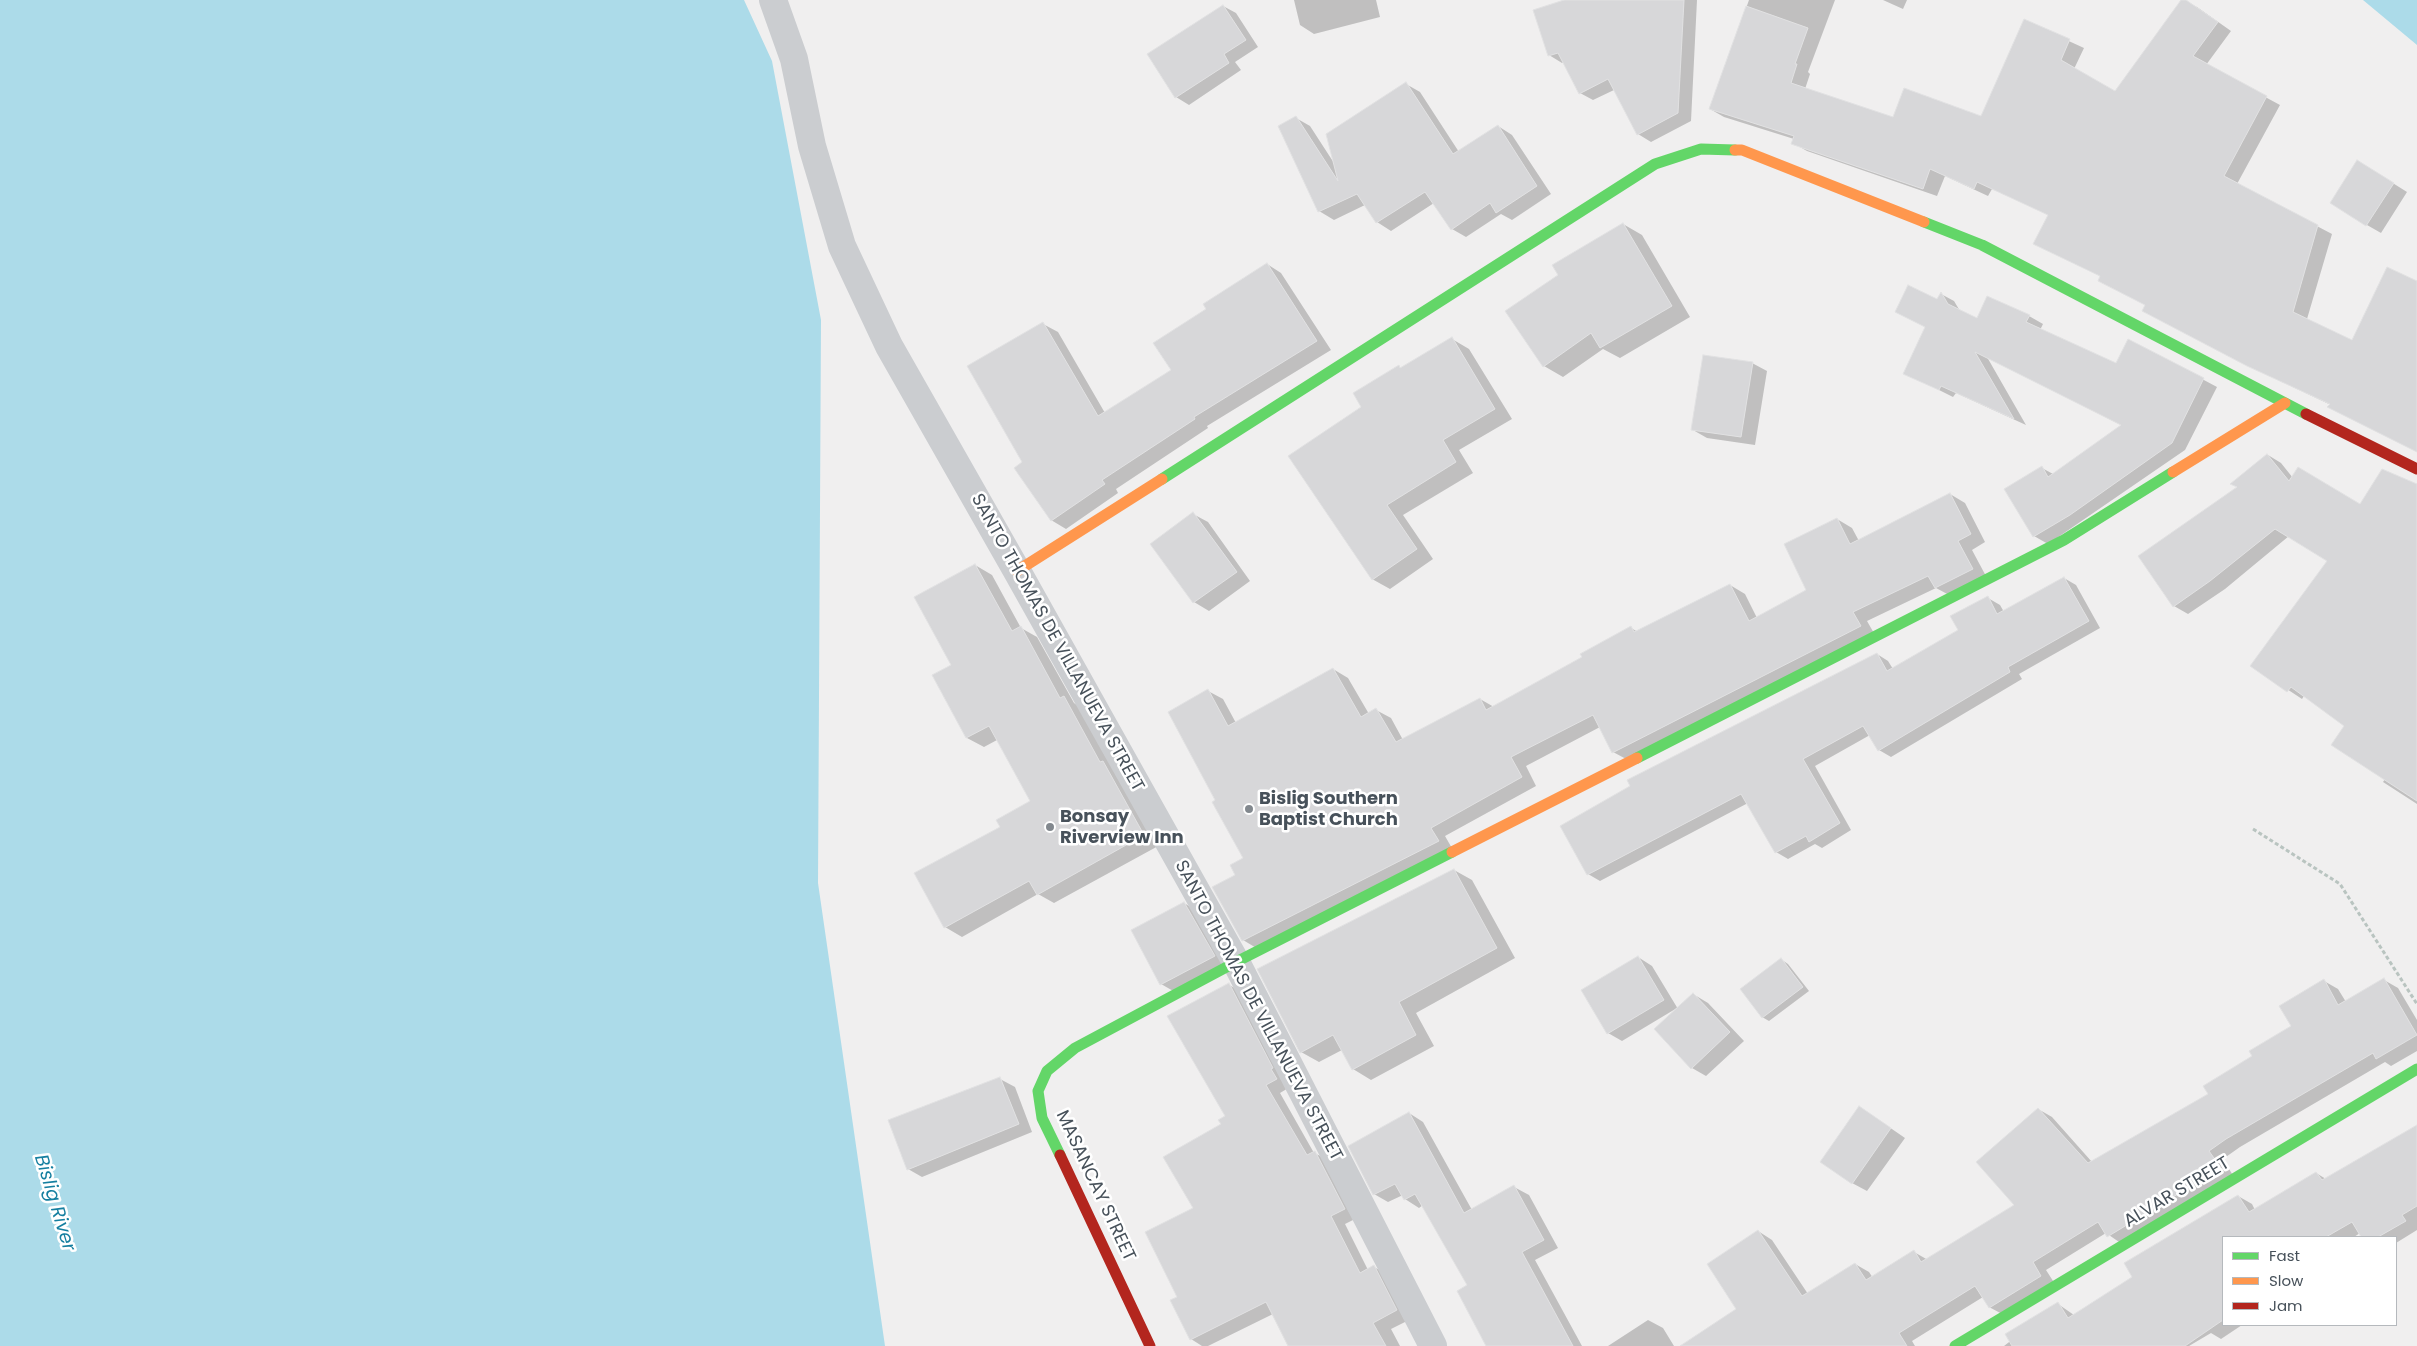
<!DOCTYPE html>
<html>
<head>
<meta charset="utf-8">
<style>
  body { margin:0 }
  #map { position:relative; width:2417px; height:1346px; overflow:hidden; background:#f0efef; font-family:Poppins,sans-serif }
  canvas { display:block }
  .legend { position:absolute; left:2222px; top:1236px; width:175px; height:90px; box-sizing:border-box; background:#fff; border:1px solid #b5b9bd; margin:0; padding:6px 9px; list-style:none; font-size:15px; color:#47515a }
  .legend li { display:flex; align-items:center; gap:10px; height:25px }
  .legend b { width:25px; border:1px solid #b5b9bd }
</style>
</head>
<body>
<div id="map">
<canvas width="2417" height="1346"></canvas>
<ul class="legend">
<li><b style="height:6px;background:#63d668"></b>Fast</li>
<li><b style="height:6px;background:#ff974d"></b>Slow</li>
<li><b style="height:6px;background:#b3261e"></b>Jam</li>
</ul>
</div>
<script>
const c = document.querySelector('canvas').getContext('2d');
c.lineJoin = 'round';
function paint(path, color) {
  c.fillStyle = color;
  c.fill(path, 'evenodd');
}
function toPath(rows) {
  const path = new Path2D();
  for (const r of rows) {
    path.moveTo(r[0], r[1]);
    for (let i = 2; i < r.length; i += 2) path.lineTo(r[i], r[i + 1]);
  }
  return path;
}
function trace(path, color, width, dash) {
  c.strokeStyle = color;
  c.lineWidth = width;
  c.lineCap = dash ? 'butt' : 'round';
  c.setLineDash(dash || []);
  c.stroke(path);
}
function label(font, color, halo, rows, align = 'center') {
  c.font = font + ' Poppins,sans-serif';
  c.lineWidth = 5;
  c.setLineDash([]);
  c.textBaseline = 'middle';
  c.strokeStyle = halo;
  c.fillStyle = color;
  for (const [text, x, y, turn = 0] of rows) {
    c.save();
    c.translate(x, y);
    c.rotate((+turn || 0) * Math.PI / 180);
    c.textAlign = isNaN(turn) ? turn : align;
    if (halo) c.strokeText(text, 0, 0);
    c.fillText(text, 0, 0);
    c.restore();
  }
}
paint(toPath([
  [0,0,744,0,772,61,821,320,818,883,885,1346,0,1346],
  [2363,0,2417,0,2417,45]
]), '#acdbe9');
paint(toPath([
  [1294,0,1376,0,1380,17,1314,34,1300,25],
  [1568,0,1697,0,1691,121,1651,142,1638,134,1614,90,1593,100,1580,93,1565,62,1562,63,1549,55],
  [1749,0,1835,0,1808,72,1810,74,1805,89,1894,119,1981,117,2025,21,2084,48,2074,69,2115,93,2182,0,2197,7,2231,31,2206,65,2280,105,2237,184,2332,234,2307,319,2353,341,2417,282,2417,450,2331,405,2263,373,2102,277,2049,251,2049,215,1992,189,1988,196,1945,176,1937,196,1807,151,1793,143,1794,139,1724,117,1710,109],
  [1883,0,1907,0,1903,9],
  [1223,6,1236,13,1258,47,1235,62,1241,70,1189,105,1176,97,1149,55],
  [1406,84,1420,92,1459,152,1498,126,1512,135,1551,194,1512,220,1501,214,1466,237,1452,229,1434,203,1391,231,1377,222,1365,205,1334,220,1319,211,1279,127,1296,118,1310,126,1334,163],
  [2372,170,2407,192,2381,233,2367,225],
  [1623,224,1642,235,1690,317,1620,358,1603,349,1563,377,1544,366,1559,276],
  [1267,264,1281,273,1331,350,1207,426,1208,428,1116,489,1118,493,1066,529,1051,520,1024,463,1043,324,1058,332,1105,413,1172,370,1208,310],
  [1941,294,1954,301,1960,311,1977,319,2029,316,2043,324,2040,330,2116,365,2129,340,2217,387,2185,450,2048,544,2034,536,2042,468,2053,474,2123,426,1987,357,2026,425,1956,393,1953,397,1905,373],
  [1452,339,1469,349,1512,419,1459,450,1473,473,1403,515,1433,559,1390,589,1372,579,1363,407,1399,367,1402,369],
  [1752,363,1767,371,1755,445,1707,438,1693,430],
  [2268,455,2281,463,2293,478,2360,506,2417,486,2417,804,2383,782,2385,779,2345,726,2304,696,2302,699,2252,666,2329,560,2289,536,2225,589,2188,614,2174,606,2239,487],
  [1950,494,1965,503,1985,542,1972,550,1987,578,1951,596,1936,588,1867,621,1875,635,1628,760,1613,752,1600,727,1526,766,1536,786,1445,836,1453,850,1258,949,1243,940,1236,876,1245,859,1217,801,1208,691,1223,699,1236,723,1333,669,1348,678,1369,714,1376,710,1391,718,1403,740,1480,699,1494,707,1584,658,1631,628,1638,632,1730,585,1745,594,1757,618,1808,591,1837,519,1852,528,1859,541],
  [1193,514,1208,522,1250,581,1209,611,1194,602,1152,544],
  [975,565,992,575,1021,628,1037,637,1074,703,1080,707,1160,845,1054,903,1038,894,962,937,945,927,1002,827,1032,802,997,740,984,747,967,738,934,675,953,665],
  [2064,578,2076,585,2100,628,2019,674,2022,679,1891,757,1879,750,1870,735,1815,766,1851,830,1822,848,1815,844,1788,859,1776,852,1748,803,1600,881,1588,874,1877,654,1888,661,1893,669,1960,631,1988,598,2000,605,2004,612],
  [1454,870,1472,880,1515,958,1416,1013,1434,1046,1371,1080,1353,1069,1342,1050,1319,1062,1301,1052],
  [1184,903,1199,912,1228,964,1175,992,1161,984],
  [1638,957,1652,966,1678,1009,1693,994,1708,1003,1744,1041,1706,1076,1692,1068,1677,1008,1622,1041,1608,1033],
  [1782,960,1788,964,1809,991,1769,1021,1762,1017],
  [2384,980,2398,988,2417,1020,2417,1051,2391,1066,2385,1062,2240,1147,2223,1159,2234,1177,2122,1244,2106,1233,2046,1270,2055,1284,2004,1315,1989,1307,1983,1297,1912,1341,1915,1346,1682,1346,1738,1309,1758,1231,1772,1240,1808,1294,1855,1264,1869,1272,1873,1278,1914,1252,1928,1260,2016,1206,2038,1109,2052,1117,2092,1162,2210,1095,2292,1027,2324,981,2338,989,2346,1002],
  [1229,985,1244,993,1290,1087,1280,1093,1314,1153,1329,1160,1359,1217,1345,1224,1368,1270,1374,1267,1388,1275,1411,1319,1391,1329,1400,1346,1289,1346,1273,1314,1208,1346,1202,1346,1191,1339,1178,1298,1195,1209,1226,1116],
  [1000,1079,1015,1087,1032,1132,922,1177,908,1169],
  [1860,1107,1905,1138,1867,1191,1852,1183],
  [1409,1113,1423,1122,1472,1210,1514,1187,1529,1195,1558,1248,1535,1260,1582,1346,1488,1346,1468,1286,1423,1205,1419,1208,1405,1199,1403,1195,1388,1202,1374,1194],
  [2417,1126,2417,1230,2396,1243,2396,1237,2363,1237,2360,1233,2354,1237,2223,1237,2223,1325,2242,1325,2221,1339,2211,1333,2189,1346,2004,1346,2058,1304,2074,1315,2134,1277,2238,1196,2252,1204,2255,1210,2316,1173,2326,1179],
  [1648,1320,1663,1328,1674,1346,1608,1346]
]), '#0003');
const building = toPath([
  [1564,0,1684,0,1678,113,1637,135,1608,79,1579,94,1558,53,1548,56,1533,10,1564,0],
  [2181,0,2186,0,2218,22,2193,56,2267,96,2224,176,2318,225,2293,312,2352,340,2387,267,2417,281,2417,452,2327,407,2330,404,2247,366,2142,311,2145,305,2098,281,2100,276,2033,244,2048,215,1977,182,1974,189,1930,169,1923,189,1791,144,1794,136,1709,109,1746,6,1808,28,1795,64,1797,64,1791,83,1893,117,1904,88,1981,116,2024,19,2070,39,2061,60,2115,91,2181,0],
  [1223,5,1246,40,1224,54,1229,63,1175,98,1147,54,1223,5],
  [1406,82,1453,154,1498,125,1537,186,1496,213,1490,203,1451,230,1425,192,1376,223,1357,194,1318,212,1278,126,1296,116,1338,181,1326,134,1406,82],
  [2357,160,2394,183,2366,226,2330,203,2357,160],
  [1623,223,1672,306,1600,348,1591,333,1543,367,1505,311,1558,275,1552,265,1623,223],
  [1267,263,1317,341,1194,417,1195,419,1102,480,1105,484,1051,521,1014,468,1022,462,967,366,1043,322,1098,416,1171,370,1153,343,1206,309,1203,304,1267,263],
  [1908,285,1937,299,1941,292,1948,304,1977,318,1987,296,2030,315,2026,322,2116,363,2128,339,2204,378,2172,443,2070,515,2033,537,2004,489,2042,466,2048,477,2121,425,1975,352,2014,419,1941,386,1939,390,1903,374,1925,327,1895,312,1908,285],
  [1452,337,1495,409,1443,440,1456,462,1387,505,1417,549,1372,580,1288,456,1361,407,1353,393,1399,365,1400,368,1452,337],
  [1703,355,1753,362,1741,437,1691,430,1703,355],
  [2267,454,2289,481,2298,467,2360,504,2382,469,2417,484,2417,801,2331,745,2344,726,2291,687,2287,692,2250,666,2327,561,2275,529,2210,581,2173,607,2138,556,2237,487,2230,484,2267,454],
  [1950,493,1971,534,1958,541,1973,569,1935,588,1928,576,1853,612,1861,626,1612,753,1593,715,1511,757,1522,777,1431,828,1439,841,1242,941,1212,887,1235,875,1230,865,1243,858,1212,802,1215,800,1168,712,1208,689,1228,726,1333,668,1361,717,1376,708,1396,742,1480,698,1486,710,1582,657,1580,654,1631,626,1634,632,1730,584,1749,621,1806,590,1784,544,1837,518,1850,544,1950,493],
  [1193,512,1237,572,1193,603,1150,544,1193,512],
  [975,564,1012,631,1021,626,1060,698,1064,696,1100,762,1103,761,1144,835,1037,895,1029,881,944,928,914,873,1000,827,996,820,1030,801,989,726,966,738,932,675,951,665,914,597,975,564],
  [2064,577,2089,621,2008,667,2010,672,1878,751,1863,726,1803,759,1840,823,1809,842,1806,836,1775,853,1741,794,1587,875,1560,826,1630,786,1627,780,1877,653,1887,671,1958,630,1950,616,1988,596,1997,614,2064,577],
  [1454,869,1497,948,1399,1002,1416,1035,1352,1070,1333,1035,1300,1053,1257,969,1454,869],
  [1184,902,1215,956,1160,985,1131,930,1184,902],
  [1638,956,1664,1000,1607,1034,1581,990,1638,956],
  [1781,958,1803,987,1762,1018,1740,989,1781,958],
  [2384,978,2417,1035,2376,1059,2373,1053,2226,1139,2209,1151,2221,1168,2107,1237,2098,1222,2033,1262,2041,1276,1989,1308,1975,1286,1899,1333,1907,1346,1680,1346,1736,1309,1707,1264,1758,1230,1802,1296,1855,1263,1866,1280,1914,1250,1921,1262,2014,1205,1976,1162,2038,1108,2088,1163,2208,1094,2203,1086,2252,1056,2249,1051,2291,1026,2279,1006,2324,979,2338,1005,2384,978],
  [1229,983,1273,1068,1271,1069,1277,1079,1266,1085,1307,1155,1315,1151,1345,1209,1331,1216,1360,1273,1374,1265,1397,1310,1373,1323,1386,1346,1288,1346,1266,1302,1190,1340,1170,1300,1177,1297,1145,1232,1193,1208,1163,1157,1221,1124,1218,1120,1225,1116,1167,1016,1229,983],
  [1693,993,1730,1032,1691,1069,1654,1029,1693,993],
  [1000,1077,1019,1124,907,1170,888,1120,1000,1077],
  [1859,1106,1891,1128,1852,1184,1820,1162,1859,1106],
  [1409,1112,1464,1213,1514,1185,1544,1240,1522,1252,1573,1346,1486,1346,1457,1291,1467,1285,1415,1194,1404,1200,1395,1184,1373,1195,1348,1146,1409,1112],
  [2417,1125,2417,1206,2402,1215,2406,1221,2378,1237,2361,1237,2352,1222,2326,1237,2223,1237,2223,1320,2185,1346,2012,1346,2005,1334,2058,1302,2068,1318,2132,1277,2124,1263,2238,1195,2249,1212,2316,1172,2322,1180,2417,1125]
]);
paint(building, '#d7d7d9');
trace(building, '#e1e1e2', 1);
trace(toPath([
  [2253,829,2340,884,2417,1004]
]), '#b9c4c0', 3, [4, 2.5]);
trace(toPath([
  [773,0,794,59,812,146,842,246,889,346,1017,571,1236,962,1433,1346]
]), '#cbcdd0', 28);
trace(toPath([
  [1924,222,1982,245,2306,414],
  [1162,479,1655,164,1701,149,1735,150],
  [1637,758,2064,540,2173,472],
  [1060,1155,1042,1118,1038,1091,1047,1071,1075,1048,1236,962,1452,852],
  [1955,1346,2417,1069]
]), '#63d668', 11);
trace(toPath([
  [1735,150,1742,150,1924,222],
  [2173,472,2285,403],
  [1017,571,1162,479],
  [1452,852,1637,758]
]), '#ff974d', 11);
trace(toPath([
  [2306,414,2417,469],
  [1060,1155,1150,1346]
]), '#b3261e', 11);
for (const [x, y, r, color] of [
  [1249,809,5,"#82888e"],
  [1050,827,5,"#82888e"]
]) {
  const dot = new Path2D();
  dot.arc(x, y, r, 0, 2 * Math.PI);
  c.fillStyle = color;
  c.fill(dot);
  trace(dot, '#fff', 2);
}
label('18px', '#47515a', '#fff', [
  ["SANTO THOMAS DE VILLANUEVA STREET",1057,643,61],
  ["SANTO THOMAS DE VILLANUEVA STREET",1258,1011,62],
  ["MASANCAY STREET",1095,1186,65],
  ["ALVAR STREET",2177,1193,-31]
]);
label('bold 18px', '#47515a', '#fff', [
  ["Bislig Southern",1259,799],
  ["Baptist Church",1259,820],
  ["Bonsay",1060,817],
  ["Riverview Inn",1060,838]
], 'left');
label('italic 19px', '#157fa0', '#fff', [
  ["Bislig River",54,1203,73]
]);
</script>
</body>
</html>
